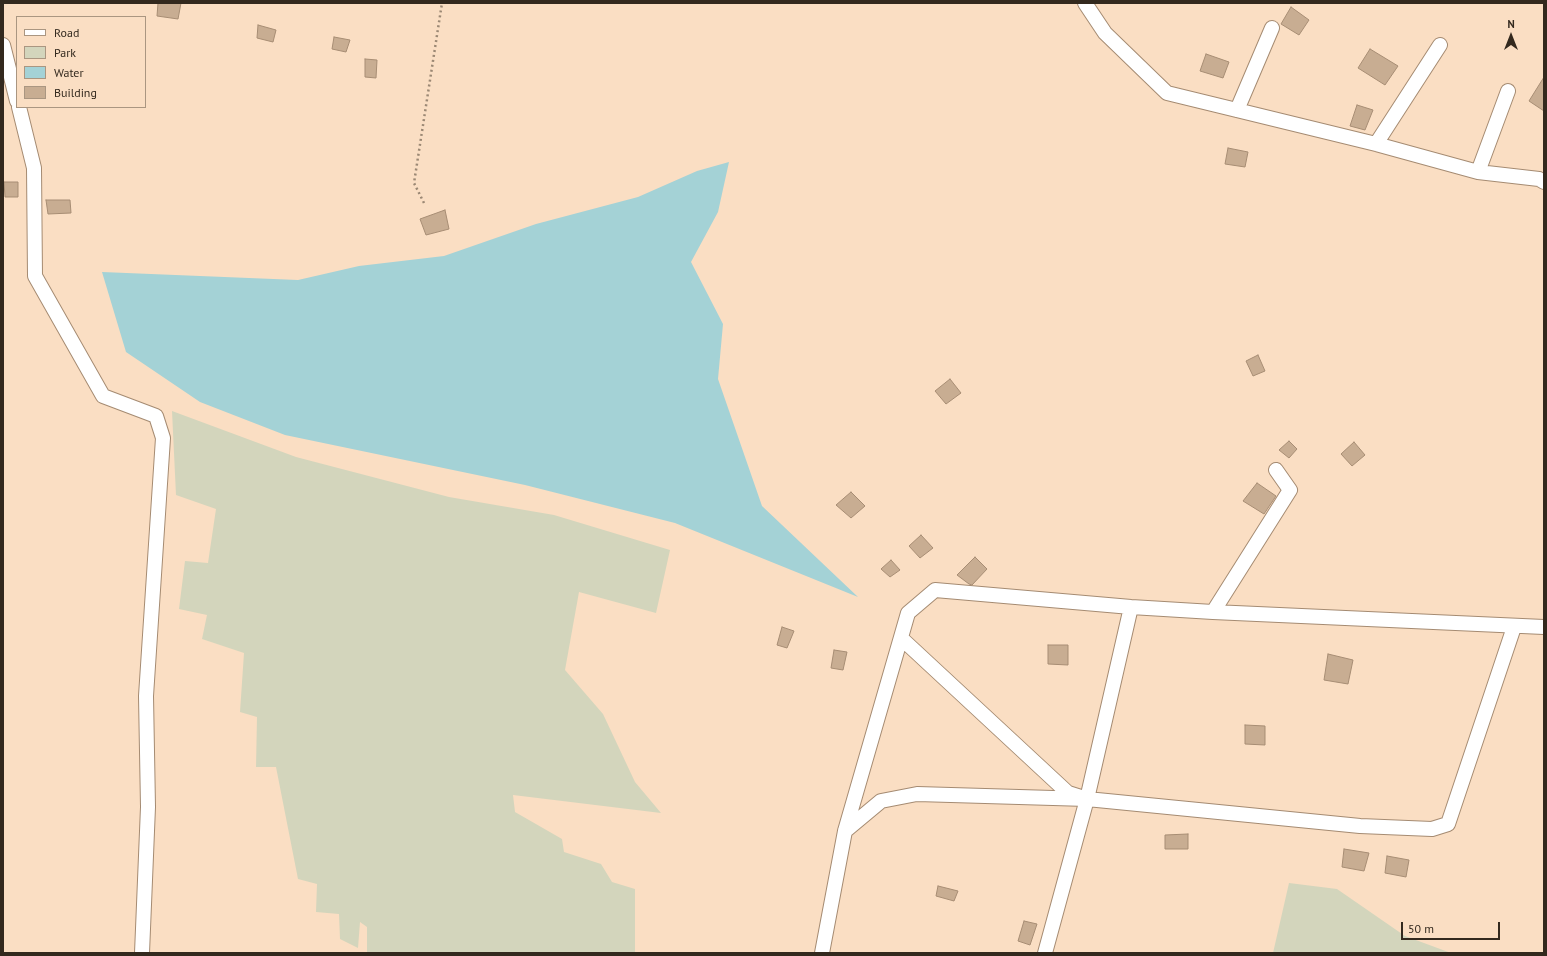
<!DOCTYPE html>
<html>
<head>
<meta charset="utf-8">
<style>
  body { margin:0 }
  #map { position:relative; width:1547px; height:956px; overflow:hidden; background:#fadec3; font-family:"PT Sans",sans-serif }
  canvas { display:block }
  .frame { position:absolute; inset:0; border:4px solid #33291e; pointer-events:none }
  .legend { position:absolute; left:16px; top:16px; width:130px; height:92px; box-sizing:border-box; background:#fadec3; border:1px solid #aa9681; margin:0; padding:5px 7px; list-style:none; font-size:12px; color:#33291e }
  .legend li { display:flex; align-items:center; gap:8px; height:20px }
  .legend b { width:20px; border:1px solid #aa9681 }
  .north { position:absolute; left:1491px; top:16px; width:40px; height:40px; -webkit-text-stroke:3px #fadec3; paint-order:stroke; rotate:0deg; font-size:11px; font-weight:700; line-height:16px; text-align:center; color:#33291e }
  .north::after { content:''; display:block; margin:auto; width:14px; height:18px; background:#33291e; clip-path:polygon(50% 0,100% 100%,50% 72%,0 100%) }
  .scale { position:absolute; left:1401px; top:922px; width:99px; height:18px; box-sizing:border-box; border:2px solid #33291e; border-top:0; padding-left:5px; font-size:12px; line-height:14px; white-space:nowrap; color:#33291e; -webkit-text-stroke:3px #fadec3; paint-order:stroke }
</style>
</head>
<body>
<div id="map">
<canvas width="1547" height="956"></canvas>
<div class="frame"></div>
<ul class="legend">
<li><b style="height:5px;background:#fff"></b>Road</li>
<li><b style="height:11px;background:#d3d5bc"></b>Park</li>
<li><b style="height:11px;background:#a4d2d6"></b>Water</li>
<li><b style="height:11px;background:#c8ad92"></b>Building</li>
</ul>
<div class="north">N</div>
<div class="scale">50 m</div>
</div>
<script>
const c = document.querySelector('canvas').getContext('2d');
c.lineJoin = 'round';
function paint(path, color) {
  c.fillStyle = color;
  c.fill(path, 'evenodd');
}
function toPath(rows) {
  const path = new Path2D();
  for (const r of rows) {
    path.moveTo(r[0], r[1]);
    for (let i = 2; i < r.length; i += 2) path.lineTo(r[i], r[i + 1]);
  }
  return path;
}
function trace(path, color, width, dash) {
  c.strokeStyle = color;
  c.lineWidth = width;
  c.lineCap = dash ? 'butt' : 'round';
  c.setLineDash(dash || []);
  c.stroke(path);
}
paint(toPath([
  [172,411,296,457,449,497,554,515,670,550,656,613,579,592,565,670,603,714,635,782,661,813,513,795,515,812,562,839,564,852,601,864,612,882,635,889,635,953,367,953,367,927,360,922,358,948,340,939,339,914,316,912,317,884,298,879,276,767,256,767,257,717,240,712,244,653,202,639,207,615,179,609,185,561,208,563,216,509,176,495],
  [1289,883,1337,889,1405,936,1451,953,1273,953]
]), '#d3d5bc');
paint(toPath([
  [729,162,718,212,691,262,723,324,718,379,762,506,858,597,675,523,525,485,285,435,200,402,126,352,102,272,298,280,359,266,444,256,536,224,638,197,697,171]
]), '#a4d2d6');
const building = toPath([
  [158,3,181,3,178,19,157,16,158,3],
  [1291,7,1309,20,1299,35,1281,24,1291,7],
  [258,25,276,30,273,42,257,38,258,25],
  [334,37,350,40,346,52,332,49,334,37],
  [1370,49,1398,66,1385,85,1358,68,1370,49],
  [1206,54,1229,62,1223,78,1200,71,1206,54],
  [365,59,377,60,376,78,365,77,365,59],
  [1544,77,1544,111,1529,101,1544,77],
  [1357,105,1373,110,1365,130,1350,126,1357,105],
  [1228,148,1248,152,1245,167,1225,164,1228,148],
  [4,182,18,182,18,197,5,197,4,182],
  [46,200,70,200,71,213,48,214,46,200],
  [445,210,449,229,426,235,420,219,445,210],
  [1258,355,1265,371,1253,376,1246,361,1258,355],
  [950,379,961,393,946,404,935,391,950,379],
  [1289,441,1297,449,1289,458,1279,450,1289,441],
  [1354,442,1365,455,1352,466,1341,454,1354,442],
  [1257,483,1276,496,1264,514,1243,501,1257,483],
  [851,492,865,506,851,518,836,505,851,492],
  [921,535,933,548,920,558,909,546,921,535],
  [975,557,987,569,972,585,969,584,957,575,975,557],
  [891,560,900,570,890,577,881,569,891,560],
  [782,627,794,631,787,648,777,645,782,627],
  [1048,645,1068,645,1068,665,1048,664,1048,645],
  [834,650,847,652,843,670,831,668,834,650],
  [1328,654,1353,660,1348,684,1324,680,1328,654],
  [1245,725,1265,726,1265,745,1245,744,1245,725],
  [1188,834,1188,849,1165,849,1165,835,1188,834],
  [1344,849,1369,853,1364,871,1342,867,1344,849],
  [1387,856,1409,860,1406,877,1385,873,1387,856],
  [938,886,958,891,954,901,936,896,938,886],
  [1024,921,1037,924,1030,945,1018,941,1024,921]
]);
paint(building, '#c8ad92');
trace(building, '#a78d74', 1);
const minor = toPath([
  [1085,3,1105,33,1167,93,1376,144,1478,172,1539,179,1544,182],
  [3,45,17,101],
  [19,107,34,168,35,276,103,396,156,416,163,438,146,696,148,807,142,953],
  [1237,110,1272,28],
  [1376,144,1440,45],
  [1478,172,1508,91],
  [1213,612,1290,490,1276,470],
  [901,638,1068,793,1087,799,1360,826,1432,829,1448,824,1514,627],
  [845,831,881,801,917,794,1087,799,1131,607],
  [822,953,845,831,908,613,935,590,1131,607,1213,612,1544,627],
  [1045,953,1087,799]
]);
trace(minor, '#a58b72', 16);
trace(toPath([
  [96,3,96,4],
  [424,203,414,183,442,3]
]), '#9b8874', 2.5, [2, 3]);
trace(minor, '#fff', 14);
</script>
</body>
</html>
